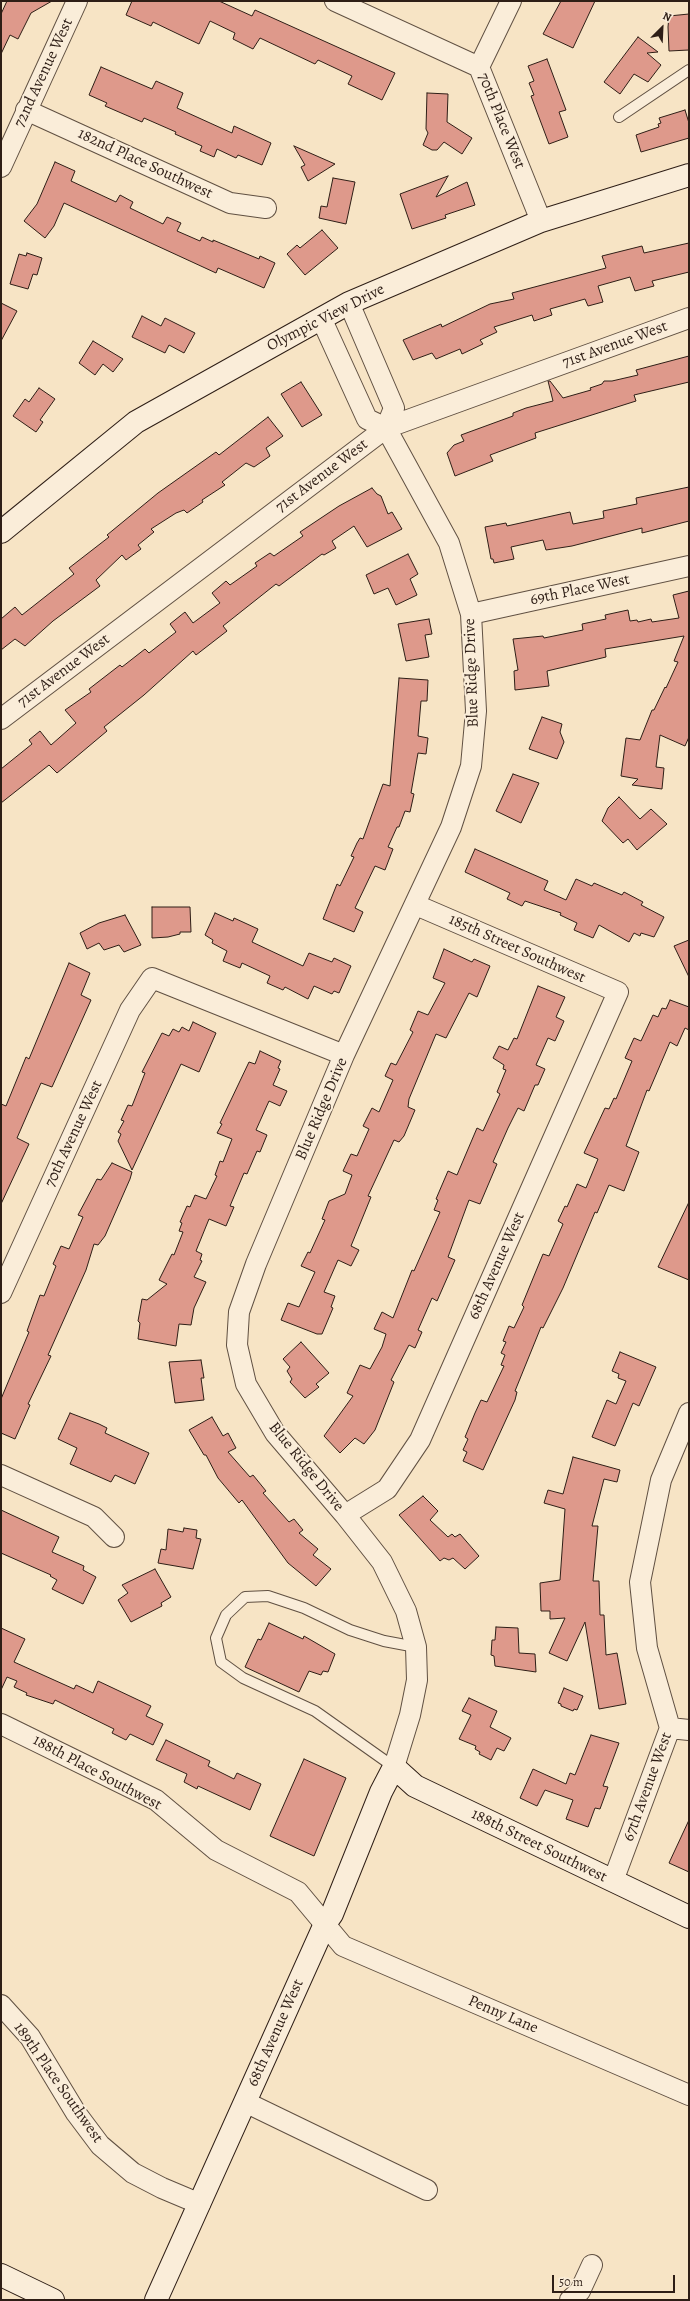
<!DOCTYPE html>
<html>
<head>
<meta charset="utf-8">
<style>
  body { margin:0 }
  #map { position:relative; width:690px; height:2301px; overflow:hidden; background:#f7e4c5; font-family:Alegreya,serif }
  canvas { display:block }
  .frame { position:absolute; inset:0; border:2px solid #2e1e16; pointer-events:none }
  .north { position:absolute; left:642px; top:8px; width:40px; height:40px; -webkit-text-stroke:3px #faedd9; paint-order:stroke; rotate:24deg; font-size:11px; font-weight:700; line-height:16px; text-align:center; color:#2e1e16 }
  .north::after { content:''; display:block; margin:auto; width:14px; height:18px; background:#2e1e16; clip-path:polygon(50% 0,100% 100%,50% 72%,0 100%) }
  .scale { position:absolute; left:552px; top:2275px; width:123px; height:18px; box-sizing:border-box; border:2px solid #2e1e16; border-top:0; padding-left:5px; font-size:12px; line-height:14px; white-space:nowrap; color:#2e1e16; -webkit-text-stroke:3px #faedd9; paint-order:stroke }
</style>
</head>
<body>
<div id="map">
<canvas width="690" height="2301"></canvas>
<div class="frame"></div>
<div class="north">N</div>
<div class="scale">50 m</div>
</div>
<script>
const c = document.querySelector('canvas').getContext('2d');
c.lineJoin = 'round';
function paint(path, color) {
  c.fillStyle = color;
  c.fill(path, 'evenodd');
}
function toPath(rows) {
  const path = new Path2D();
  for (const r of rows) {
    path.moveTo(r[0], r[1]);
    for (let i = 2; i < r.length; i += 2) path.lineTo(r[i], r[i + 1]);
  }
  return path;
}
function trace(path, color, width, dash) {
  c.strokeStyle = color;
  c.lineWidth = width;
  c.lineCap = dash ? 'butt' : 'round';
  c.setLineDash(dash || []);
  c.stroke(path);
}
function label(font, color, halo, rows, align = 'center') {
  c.font = font + ' Alegreya,serif';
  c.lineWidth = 4;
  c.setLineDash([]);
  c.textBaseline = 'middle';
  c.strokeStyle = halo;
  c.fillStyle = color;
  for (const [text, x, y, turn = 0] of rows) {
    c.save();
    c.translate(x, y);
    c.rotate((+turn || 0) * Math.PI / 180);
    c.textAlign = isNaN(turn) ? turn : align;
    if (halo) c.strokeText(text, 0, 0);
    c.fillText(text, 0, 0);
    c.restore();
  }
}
const building = toPath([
  [7,1,52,1,31,13,18,39,10,35,1,54,1,14,7,1],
  [132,1,219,1,252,16,255,10,395,73,382,100,348,84,352,76,318,60,315,64,260,38,253,49,233,39,235,33,210,21,199,44,153,22,151,26,126,15,132,1],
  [561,1,595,1,573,48,543,34,561,1],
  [689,14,689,50,669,51,668,27,669,16,689,14],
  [638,37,658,52,647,53,661,65,648,82,634,74,620,94,604,82,638,37],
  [547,59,566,110,559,112,568,137,549,144,531,96,534,95,529,83,534,81,528,66,547,59],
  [101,67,152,89,156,81,183,93,177,108,232,133,234,126,271,143,262,165,238,155,236,158,217,149,214,157,200,151,202,146,175,134,176,132,144,118,142,122,105,106,107,103,89,95,101,67],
  [427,93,448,94,447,122,472,138,462,154,444,142,437,150,432,150,423,145,428,133,426,129,427,93],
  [685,110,689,123,689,138,641,152,636,135,659,127,658,124,661,123,659,118,685,110],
  [294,146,335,164,308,181,301,167,305,165,294,146],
  [55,162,75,171,71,181,116,202,120,195,133,202,130,208,163,224,167,217,181,223,177,231,200,241,202,237,213,242,213,240,259,259,260,256,275,263,264,288,218,268,216,273,64,203,54,226,45,238,24,221,37,204,55,162],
  [448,176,436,197,467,182,475,205,445,215,446,218,412,229,400,194,448,176],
  [333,178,355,182,346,224,319,218,321,206,327,207,333,178],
  [322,230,338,248,305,275,287,254,297,245,300,248,322,230],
  [689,243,689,272,652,281,654,286,635,291,630,277,598,286,603,302,588,306,585,299,550,309,552,315,534,321,532,315,494,327,497,332,480,340,483,344,462,354,460,349,436,359,432,353,413,360,403,340,441,324,442,327,490,304,514,299,512,293,606,268,602,256,642,246,644,253,689,243],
  [27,253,42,258,37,275,33,274,28,289,10,284,19,254,26,256,27,253],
  [1,303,17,311,1,341,1,303],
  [142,316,161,326,165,318,195,333,184,353,169,345,165,353,132,337,142,316],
  [93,341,123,359,113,372,103,364,95,375,79,363,93,341],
  [689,356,689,382,634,395,636,401,535,433,536,438,490,455,493,461,455,476,447,453,454,445,464,441,461,435,513,416,513,413,526,408,553,401,548,381,550,381,563,398,591,390,590,388,602,384,604,381,612,381,638,375,636,370,689,356],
  [301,382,322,415,302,427,281,394,301,382],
  [39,388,55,399,40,420,43,422,36,432,13,416,25,399,29,402,39,388],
  [268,417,283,436,266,448,270,456,254,467,246,463,222,482,225,485,202,500,203,502,187,513,184,510,176,513,151,529,154,532,138,545,141,549,126,560,122,555,96,580,100,586,53,621,25,646,15,639,1,650,1,619,15,607,22,615,74,574,69,568,109,537,107,535,158,493,216,452,219,455,268,417],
  [689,487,689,521,642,533,642,528,572,546,546,550,543,540,511,547,514,559,494,563,493,559,491,559,485,527,506,523,507,526,570,512,573,524,604,518,603,511,637,504,636,498,689,487],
  [372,488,377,494,381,496,388,514,392,512,402,529,367,547,354,526,332,541,336,548,324,555,322,554,279,586,276,584,223,626,227,631,196,655,193,651,144,695,104,727,107,731,57,773,49,765,1,803,1,769,32,744,29,740,40,731,51,745,76,723,65,710,91,692,89,689,120,665,122,667,145,649,149,653,176,632,170,624,185,612,193,623,220,603,212,593,226,581,230,585,257,566,255,563,270,553,274,556,303,536,300,532,339,506,372,488],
  [408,554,418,574,410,579,417,595,396,605,388,588,374,594,366,575,408,554],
  [689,591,689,737,685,746,660,735,656,767,664,768,662,789,632,785,638,779,621,776,626,738,640,740,652,710,654,710,665,687,666,688,678,662,674,661,684,636,605,649,606,657,547,671,549,686,515,690,514,671,518,670,513,639,543,636,544,638,583,630,582,624,606,619,605,615,628,610,630,621,637,620,638,622,651,619,652,622,679,618,673,595,689,591],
  [429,619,432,634,425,635,429,657,406,661,398,624,429,619],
  [399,678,428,680,427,701,421,701,418,736,428,738,426,754,418,753,411,793,414,794,410,812,405,811,399,827,397,827,388,847,393,849,385,870,375,866,355,908,363,912,354,932,323,919,337,884,340,886,354,857,351,856,357,843,360,838,363,839,383,784,390,786,399,678],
  [542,717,562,724,560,732,564,742,557,759,529,749,542,717],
  [513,774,539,783,521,823,496,811,513,774],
  [619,797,640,819,651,809,667,824,637,850,628,839,623,843,602,821,608,808,619,797],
  [475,849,548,881,544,890,566,900,576,879,592,886,594,883,622,895,624,892,643,902,641,905,664,917,654,937,641,933,640,936,634,933,629,942,599,925,593,938,574,930,577,923,560,915,561,913,525,901,522,906,507,899,510,893,465,872,475,849],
  [152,907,190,907,191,932,180,932,180,934,168,937,152,938,152,907],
  [215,913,233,921,234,918,258,929,252,942,303,966,309,953,332,962,334,958,351,966,339,993,334,991,332,994,314,986,308,999,285,987,283,990,267,983,270,976,242,963,240,968,223,961,227,951,212,943,213,940,205,935,215,913],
  [125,915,141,945,124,952,119,945,104,950,99,943,87,949,80,933,99,923,125,915],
  [689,940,689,977,674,946,689,940],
  [444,949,472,962,474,959,490,966,477,997,469,993,446,1038,436,1034,409,1099,408,1107,415,1110,404,1136,399,1142,394,1140,368,1196,371,1197,351,1246,359,1250,351,1266,338,1260,324,1292,335,1296,331,1307,333,1308,322,1334,317,1334,281,1320,288,1303,299,1307,315,1272,301,1266,308,1252,310,1253,325,1220,322,1219,329,1201,345,1194,352,1175,343,1171,351,1154,357,1156,369,1129,363,1126,372,1108,379,1112,393,1080,385,1076,391,1063,396,1065,413,1032,410,1030,418,1011,428,1015,445,983,433,978,444,949],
  [69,963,90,973,81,995,91,1000,52,1087,41,1083,27,1115,17,1138,29,1144,1,1204,1,1104,6,1106,26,1057,29,1059,69,963],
  [538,986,565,997,556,1017,564,1021,555,1041,548,1038,536,1065,545,1069,538,1085,535,1085,524,1111,518,1108,508,1128,493,1162,497,1164,480,1204,469,1200,448,1257,455,1260,437,1301,432,1298,418,1330,422,1332,415,1348,409,1345,391,1380,394,1382,375,1430,364,1444,355,1438,340,1453,324,1436,353,1396,347,1393,360,1365,370,1369,382,1347,386,1334,374,1329,382,1312,393,1318,412,1270,414,1271,440,1212,434,1210,438,1200,436,1199,448,1171,457,1175,477,1128,483,1131,500,1094,497,1092,506,1070,503,1069,504,1065,493,1058,499,1046,508,1050,514,1038,517,1039,538,986],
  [670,1000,689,1007,689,1030,685,1028,677,1046,670,1042,649,1091,647,1090,626,1146,639,1152,624,1191,609,1185,597,1213,595,1212,563,1288,543,1328,541,1327,515,1391,517,1392,515,1400,483,1470,463,1461,467,1452,463,1450,468,1439,465,1437,475,1413,481,1400,487,1402,504,1366,501,1365,505,1355,501,1353,506,1342,503,1341,509,1326,514,1328,524,1307,522,1305,543,1254,549,1256,563,1224,558,1221,565,1206,567,1207,577,1184,586,1188,598,1159,584,1153,605,1108,609,1109,614,1098,616,1099,632,1061,625,1058,634,1038,641,1041,653,1015,658,1017,662,1008,666,1009,670,1000],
  [193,1022,216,1033,199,1072,181,1064,132,1170,118,1141,121,1134,118,1132,124,1121,121,1120,128,1105,132,1106,145,1073,142,1072,162,1033,169,1036,173,1029,179,1032,182,1027,189,1031,193,1022],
  [260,1051,281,1061,278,1068,280,1069,273,1085,287,1091,280,1106,269,1101,256,1130,267,1135,260,1152,257,1151,247,1174,244,1173,230,1206,234,1207,226,1226,209,1219,196,1251,202,1254,200,1260,202,1261,194,1277,206,1282,194,1308,191,1325,179,1324,176,1346,138,1339,140,1323,138,1321,142,1299,147,1300,167,1284,159,1280,172,1254,174,1255,183,1232,179,1231,182,1223,180,1222,187,1206,190,1207,195,1195,206,1199,217,1176,215,1175,220,1161,223,1162,232,1139,217,1133,222,1124,220,1123,249,1062,255,1064,260,1051],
  [112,1163,132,1172,130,1179,105,1236,98,1245,94,1244,86,1270,48,1355,51,1356,28,1404,30,1405,15,1439,1,1433,1,1399,29,1332,27,1331,40,1295,44,1296,56,1266,53,1264,61,1246,69,1249,83,1217,78,1215,86,1200,97,1179,101,1180,112,1163],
  [689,1202,689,1280,658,1267,689,1202],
  [301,1342,329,1373,316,1384,319,1387,305,1398,290,1382,292,1379,287,1371,290,1367,283,1359,301,1342],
  [620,1352,656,1367,639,1406,633,1403,615,1446,592,1437,607,1400,616,1404,626,1381,618,1378,619,1374,612,1371,620,1352],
  [201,1360,204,1378,201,1378,204,1400,175,1403,169,1362,201,1360],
  [70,1413,99,1424,107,1428,105,1433,149,1453,135,1484,115,1475,111,1482,70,1464,77,1448,58,1439,70,1413],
  [212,1417,223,1436,228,1433,236,1448,228,1452,250,1477,253,1475,266,1491,263,1493,289,1522,294,1519,303,1530,299,1533,318,1549,313,1555,331,1569,316,1586,288,1563,242,1500,239,1503,218,1478,206,1455,204,1455,189,1430,212,1417],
  [573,1457,620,1470,617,1482,604,1479,592,1526,598,1526,593,1581,599,1581,600,1615,604,1615,606,1655,617,1653,626,1704,599,1709,585,1622,567,1661,549,1653,565,1618,550,1619,550,1611,541,1611,540,1583,560,1580,565,1509,544,1503,548,1490,563,1494,573,1457],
  [423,1496,438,1511,430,1520,448,1537,452,1534,455,1537,460,1534,479,1556,465,1569,453,1558,449,1560,444,1558,440,1561,399,1515,423,1496],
  [1,1510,59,1537,52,1552,84,1566,83,1570,96,1577,83,1604,52,1589,57,1580,50,1576,51,1575,1,1553,1,1510],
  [184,1528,197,1530,196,1538,201,1539,193,1569,158,1563,161,1549,166,1550,168,1529,183,1532,184,1528],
  [155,1569,171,1597,161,1603,162,1606,131,1622,118,1600,128,1593,122,1585,155,1569],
  [269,1623,303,1639,304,1636,335,1654,328,1672,323,1671,321,1675,309,1671,299,1692,245,1667,258,1639,261,1640,269,1623],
  [496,1627,518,1628,519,1653,535,1654,536,1672,495,1666,494,1656,491,1655,492,1640,495,1640,496,1627],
  [1,1628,25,1639,14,1662,74,1689,76,1685,93,1693,98,1681,151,1706,146,1716,163,1724,153,1745,130,1734,126,1740,112,1733,114,1729,55,1700,53,1704,26,1695,27,1693,14,1687,17,1681,7,1677,1,1690,1,1628],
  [564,1688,583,1696,577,1710,574,1709,573,1711,561,1706,561,1704,558,1703,564,1688],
  [469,1698,497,1711,490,1727,511,1738,504,1751,497,1748,491,1760,479,1754,480,1752,475,1749,476,1746,459,1739,471,1715,462,1711,469,1698],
  [591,1735,619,1743,603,1786,608,1787,600,1809,595,1808,588,1827,566,1819,573,1800,545,1790,537,1806,520,1798,533,1769,566,1784,570,1773,575,1775,591,1735],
  [166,1740,210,1761,208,1766,234,1779,237,1773,261,1784,250,1810,198,1786,197,1789,184,1782,187,1774,156,1760,166,1740],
  [304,1759,346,1778,314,1856,270,1836,304,1759],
  [689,1820,689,1872,669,1863,689,1820]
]);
paint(building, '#de998b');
trace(building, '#2e1e16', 1);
const lane = toPath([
  [619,117,689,70],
  [394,1767,315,1711,243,1678,221,1662,216,1638,226,1615,245,1597,268,1596,304,1608,350,1630,384,1641,416,1647]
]);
const street = toPath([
  [335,1,479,67],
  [511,1,479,67,541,221],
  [26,110,230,203,266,208],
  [1,167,77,1],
  [349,303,394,408,386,428],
  [321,318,367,419,386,428,449,543,471,614,476,711,471,766,451,827,344,1055,256,1264,239,1312,237,1345,246,1384,275,1433,345,1515,382,1562,406,1611,416,1647,417,1680,410,1715,394,1767],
  [471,614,689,566],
  [1,719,386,428,689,318],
  [1,1293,130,1010,152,978,344,1055],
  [1,1475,94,1517,114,1537],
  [345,1515,387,1489,420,1440,618,992,416,905],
  [1,1724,156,1800,216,1850,298,1892,343,1946,689,2095],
  [670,1728,689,1730],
  [613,1881,670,1728,647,1648,640,1582,661,1480,689,1413],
  [1,2005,30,2037,76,2113,100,2145,133,2173,162,2188,200,2204],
  [245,2102,427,2190],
  [570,2300,580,2291,592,2265]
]);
const secondary = toPath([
  [1,532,136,422,349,303,541,221,689,175],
  [1,2275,53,2300],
  [156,2300,325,1924,332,1914,381,1792,394,1767,415,1786,689,1917]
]);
trace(lane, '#605042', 12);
trace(street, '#605042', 22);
trace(secondary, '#2e1e16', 24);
trace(lane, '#faedd9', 10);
trace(street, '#faedd9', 20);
trace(secondary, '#faedd9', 22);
label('16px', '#2e1e16', '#faedd9', [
  ["72nd Avenue West",44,73,-65],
  ["70th Place West",501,121,68],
  ["182nd Place Southwest",145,164,25],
  ["Olympic View Drive",326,318,-27],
  ["71st Avenue West",615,345,-20],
  ["71st Avenue West",322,476,-37],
  ["69th Place West",580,590,-12],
  ["71st Avenue West",64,671,-37],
  ["Blue Ridge Drive",472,673,-92],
  ["185th Street Southwest",517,949,24],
  ["Blue Ridge Drive",322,1109,-67],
  ["70th Avenue West",74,1134,-65],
  ["68th Avenue West",497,1266,-66],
  ["Blue Ridge Drive",306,1467,51],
  ["188th Place Southwest",97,1773,28],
  ["67th Avenue West",648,1787,-70],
  ["188th Street Southwest",539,1846,26],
  ["Penny Lane",503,2015,23],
  ["68th Avenue West",276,2033,-66],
  ["189th Place Southwest",58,2083,55]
]);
</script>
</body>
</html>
